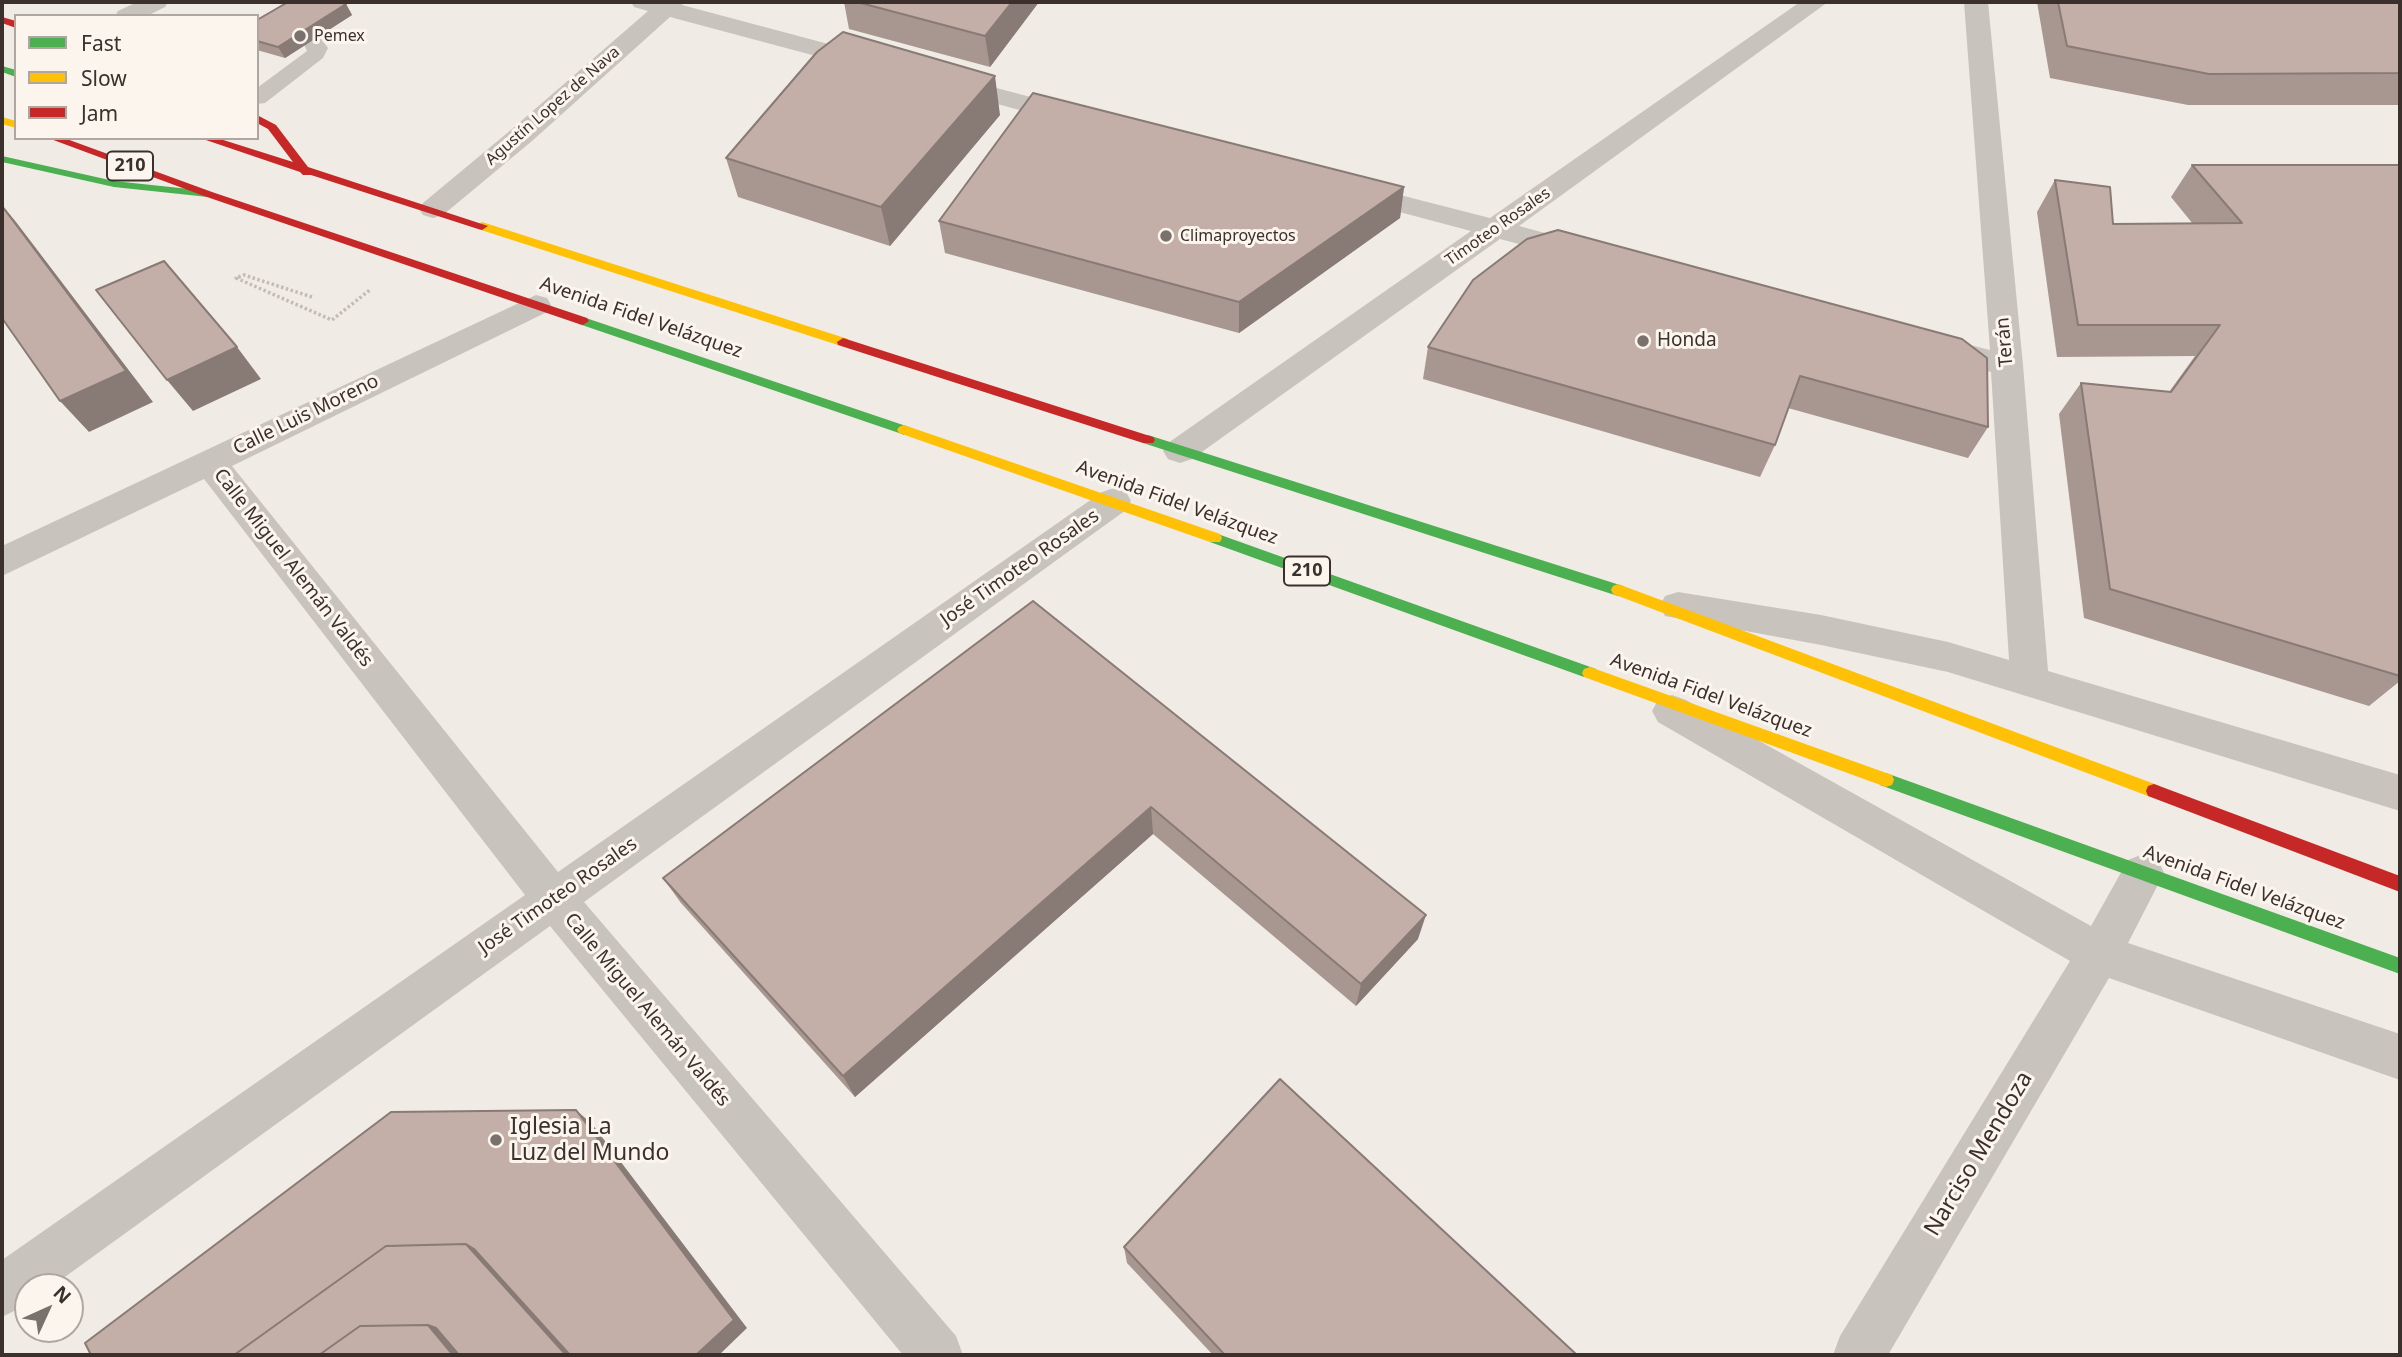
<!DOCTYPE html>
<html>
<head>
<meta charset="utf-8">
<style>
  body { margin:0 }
  #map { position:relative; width:2402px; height:1357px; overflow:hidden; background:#f0ebe5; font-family:"Noto Sans",sans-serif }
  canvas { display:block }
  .frame { position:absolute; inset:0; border:4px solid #3b302b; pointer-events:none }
  .legend { position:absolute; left:14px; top:14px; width:245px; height:126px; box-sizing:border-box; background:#fbf5ee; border:2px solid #aea6a0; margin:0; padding:9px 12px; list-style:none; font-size:21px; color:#3b302b }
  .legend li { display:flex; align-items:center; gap:14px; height:35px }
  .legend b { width:35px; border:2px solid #aea6a0 }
  .north { position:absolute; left:14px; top:1273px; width:70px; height:70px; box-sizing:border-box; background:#fbf5ee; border:2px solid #aea6a0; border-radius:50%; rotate:45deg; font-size:19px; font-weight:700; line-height:28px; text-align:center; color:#3b302b }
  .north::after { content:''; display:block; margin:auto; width:24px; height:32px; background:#7a716c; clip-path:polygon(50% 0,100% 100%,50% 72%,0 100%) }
</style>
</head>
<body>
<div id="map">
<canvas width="2402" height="1357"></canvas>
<div class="frame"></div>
<ul class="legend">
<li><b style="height:9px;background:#4caf50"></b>Fast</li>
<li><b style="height:9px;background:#ffc107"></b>Slow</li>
<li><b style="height:9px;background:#c62828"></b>Jam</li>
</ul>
<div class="north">N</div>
</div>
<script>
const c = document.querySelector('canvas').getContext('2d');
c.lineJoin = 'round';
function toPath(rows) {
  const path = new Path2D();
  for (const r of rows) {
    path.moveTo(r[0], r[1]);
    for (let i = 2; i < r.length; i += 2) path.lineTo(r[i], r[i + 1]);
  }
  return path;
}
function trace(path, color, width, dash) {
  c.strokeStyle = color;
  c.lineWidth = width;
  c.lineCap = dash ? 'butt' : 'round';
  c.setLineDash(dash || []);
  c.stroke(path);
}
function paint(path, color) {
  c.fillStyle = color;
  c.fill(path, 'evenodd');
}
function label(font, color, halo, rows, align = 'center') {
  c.font = font + ' "Noto Sans",sans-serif';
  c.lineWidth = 6;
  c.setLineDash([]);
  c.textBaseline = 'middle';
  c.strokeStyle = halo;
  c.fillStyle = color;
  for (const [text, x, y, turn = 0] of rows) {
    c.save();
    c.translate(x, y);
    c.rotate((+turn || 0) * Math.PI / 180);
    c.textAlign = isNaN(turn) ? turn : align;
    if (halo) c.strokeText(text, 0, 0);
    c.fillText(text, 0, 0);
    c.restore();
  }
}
trace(toPath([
  [312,297,244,275,236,278,332,320,371,289]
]), '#c2bbb6', 3.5, [2.5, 2.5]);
paint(toPath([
  [312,34,319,36,328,48,323,58,265,103,257,104,257,88,307,51,302,40,305,36,312,34]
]), '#c9c3be');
paint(toPath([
  [137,2,168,2,165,7,147,16,115,16,118,11,137,2],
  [631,2,684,2,682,5,881,58,885,63,881,68,872,71,670,17,532,141,443,215,433,218,423,215,419,209,423,203,512,129,648,11,634,7,631,2],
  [1800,2,1828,2,1519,226,1589,245,1594,251,1589,257,1579,260,1500,239,1192,459,1180,463,1168,459,1163,451,1168,443,1471,231,1343,197,1339,191,1343,185,1353,183,1490,218,1800,2],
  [1964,2,1988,2,2023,365,2048,671,2400,775,2400,811,1948,672,1821,645,1665,616,1660,606,1665,596,1678,592,1821,615,1948,642,2009,660,1991,372,1927,354,1922,347,1927,340,1938,337,1990,350,1964,2],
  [947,75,1084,111,1088,117,1084,123,1075,125,938,88,934,83,938,78,947,75],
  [536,295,547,298,551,305,547,312,232,466,558,872,1102,492,1114,488,1126,492,1131,501,1126,510,584,902,956,1336,963,1355,903,1355,550,926,51,1287,28,1287,28,1304,2,1317,2,1260,525,895,204,479,2,576,2,546,536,295],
  [1672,695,1686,700,2091,926,2128,860,2143,854,2158,860,2164,873,2128,943,2400,1034,2400,1080,2109,978,1888,1355,1833,1355,1840,1336,2070,961,1658,722,1652,711,1658,700,1672,695]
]), '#c9c3be');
paint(toPath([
  [2,66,16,70,16,77,2,72,2,66],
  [2,156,114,181,208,191,214,194,208,197,114,187,2,162,2,156],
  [583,317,909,427,911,430,904,435,899,433,579,324,577,321,583,317],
  [1148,435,1623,586,1625,590,1618,596,1143,443,1141,440,1143,437,1148,435],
  [1215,533,1596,669,1598,673,1596,677,1584,677,1210,542,1208,538,1215,533],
  [1886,773,2400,958,2400,974,1880,785,1878,780,1880,775,1886,773]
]), '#4caf50');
paint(toPath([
  [2,117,16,121,16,128,2,124,2,117],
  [482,222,848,339,849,342,848,345,838,345,478,229,476,226,482,222],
  [904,425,1220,534,1222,538,1220,542,1210,542,899,433,897,430,899,427,904,425],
  [1618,584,2160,786,2162,791,2160,796,2154,798,2148,796,1613,594,1611,590,1613,586,1618,584],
  [1590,667,1892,775,1894,780,1892,785,1886,787,1584,677,1582,673,1584,669,1590,667]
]), '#ffc107');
paint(toPath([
  [2,17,16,21,16,28,2,23,2,17],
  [257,115,276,125,308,167,488,226,482,230,478,229,311,175,303,175,300,172,200,138,217,138,293,162,268,129,257,123,257,115],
  [48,138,64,138,212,192,587,318,589,321,583,325,579,324,204,196,48,138],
  [843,338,1153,437,1155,440,1153,443,1143,443,838,345,837,342,843,338],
  [2154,784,2400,876,2400,892,2148,796,2146,791,2148,786,2154,784]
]), '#c62828');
paint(toPath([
  [844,2,1039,2,990,67,849,29],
  [2037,2,2400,2,2400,105,2188,105,2050,78],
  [346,4,352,15,285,58,257,50,257,20],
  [1000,115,890,246,738,197,726,158],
  [2192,165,2400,165,2400,681,2369,706,2084,618,2059,414,2081,383,2169,392,2195,356,2057,357,2037,212,2055,180,2113,224,2193,224,2171,197],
  [1404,187,1400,218,1239,333,945,253,939,221],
  [1473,280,1988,427,1968,458,1788,408,1775,445,1760,477,1423,379,1428,347],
  [1033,601,1418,939,1356,1006,1153,834,855,1097,681,903,663,878],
  [1124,1247,1577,1355,1213,1355,1127,1263]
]), '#a89690');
paint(toPath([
  [1012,2,1039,2,990,67,985,36],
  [346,4,352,15,285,58,278,47],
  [995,76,1000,115,890,246,881,207],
  [1404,187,1400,218,1239,333,1239,302],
  [2,205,16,222,153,402,89,432,60,401],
  [237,347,261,379,193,411,167,380],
  [1151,807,1153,834,855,1097,843,1076],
  [1426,915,1418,939,1356,1006,1361,984],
  [576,1110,592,1124,747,1328,719,1355,696,1355],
  [466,1244,494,1259,581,1355,566,1355],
  [428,1325,466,1341,479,1355,453,1355]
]), '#887a75');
const building = toPath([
  [288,2,340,2,346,4,278,47,257,41,257,20,288,2],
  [857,2,1012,2,985,36,857,2],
  [2058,2,2400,2,2400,73,2209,74,2067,46,2058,2],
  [843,32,995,76,881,207,726,158,817,52,843,32],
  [1033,93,1404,187,1239,302,939,221,1033,93],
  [2192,165,2400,165,2400,676,2110,589,2081,383,2171,392,2220,325,2078,325,2055,180,2110,187,2113,224,2242,223,2192,165],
  [2,206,126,371,60,401,2,318,2,206],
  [1558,230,1962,339,1987,358,1988,427,1800,376,1775,445,1428,347,1473,280,1527,239,1558,230],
  [164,261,237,347,167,380,96,290,164,261],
  [1033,601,1426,915,1361,984,1151,807,843,1076,663,878,1033,601],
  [1280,1079,1577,1355,1225,1355,1124,1247,1280,1079],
  [576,1110,734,1320,696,1355,570,1355,474,1249,466,1244,386,1246,234,1355,91,1355,85,1343,391,1112,576,1110],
  [466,1244,566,1355,459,1355,436,1328,428,1325,360,1326,319,1355,234,1355,386,1246,466,1244],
  [428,1325,453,1355,319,1355,360,1326,428,1325]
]);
paint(building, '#c3afa7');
trace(building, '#887a75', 2);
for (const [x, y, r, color] of [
  [300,36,7,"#7a716c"],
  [1166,236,7,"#7a716c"],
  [1643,341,7,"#7a716c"],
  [496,1140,7,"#7a716c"]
]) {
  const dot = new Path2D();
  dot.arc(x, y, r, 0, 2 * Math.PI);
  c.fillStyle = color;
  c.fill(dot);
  trace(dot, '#fbf5ee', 2.5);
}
label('16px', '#3b302b', '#fbf5ee', [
  ["Pemex",314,36],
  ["Climaproyectos",1180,236]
], 'left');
label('16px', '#3b302b', '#fbf5ee', [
  ["Agustín Lopez de Nava",553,106,-41],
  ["Timoteo Rosales",1498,227,-35]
]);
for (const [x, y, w] of [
  [130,166,46],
  [1307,571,46]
]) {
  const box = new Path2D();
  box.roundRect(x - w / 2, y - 14.5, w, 29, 5);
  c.fillStyle = '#fbf5ee';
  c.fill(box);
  trace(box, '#3b302b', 2);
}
label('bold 18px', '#3b302b', null, [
  ["210",130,166],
  ["210",1307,571]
]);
label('19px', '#3b302b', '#fbf5ee', [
  ["Avenida Fidel Velázquez",641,318,19],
  ["Terán",2005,342,-95],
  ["Calle Luis Moreno",306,415,-26],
  ["Avenida Fidel Velázquez",1177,503,20],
  ["Calle Miguel Alemán Valdés",293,568,52],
  ["José Timoteo Rosales",1020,568,-35],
  ["Avenida Fidel Velázquez",1711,696,20],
  ["Avenida Fidel Velázquez",2244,888,20],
  ["José Timoteo Rosales",558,896,-35],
  ["Calle Miguel Alemán Valdés",647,1010,50]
]);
label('19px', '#3b302b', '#fbf5ee', [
  ["Honda",1657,341]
], 'left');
label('23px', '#3b302b', '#fbf5ee', [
  ["Iglesia La",510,1127],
  ["Luz del Mundo",510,1153]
], 'left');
label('23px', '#3b302b', '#fbf5ee', [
  ["Narciso Mendoza",1979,1154,-59]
]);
</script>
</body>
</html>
